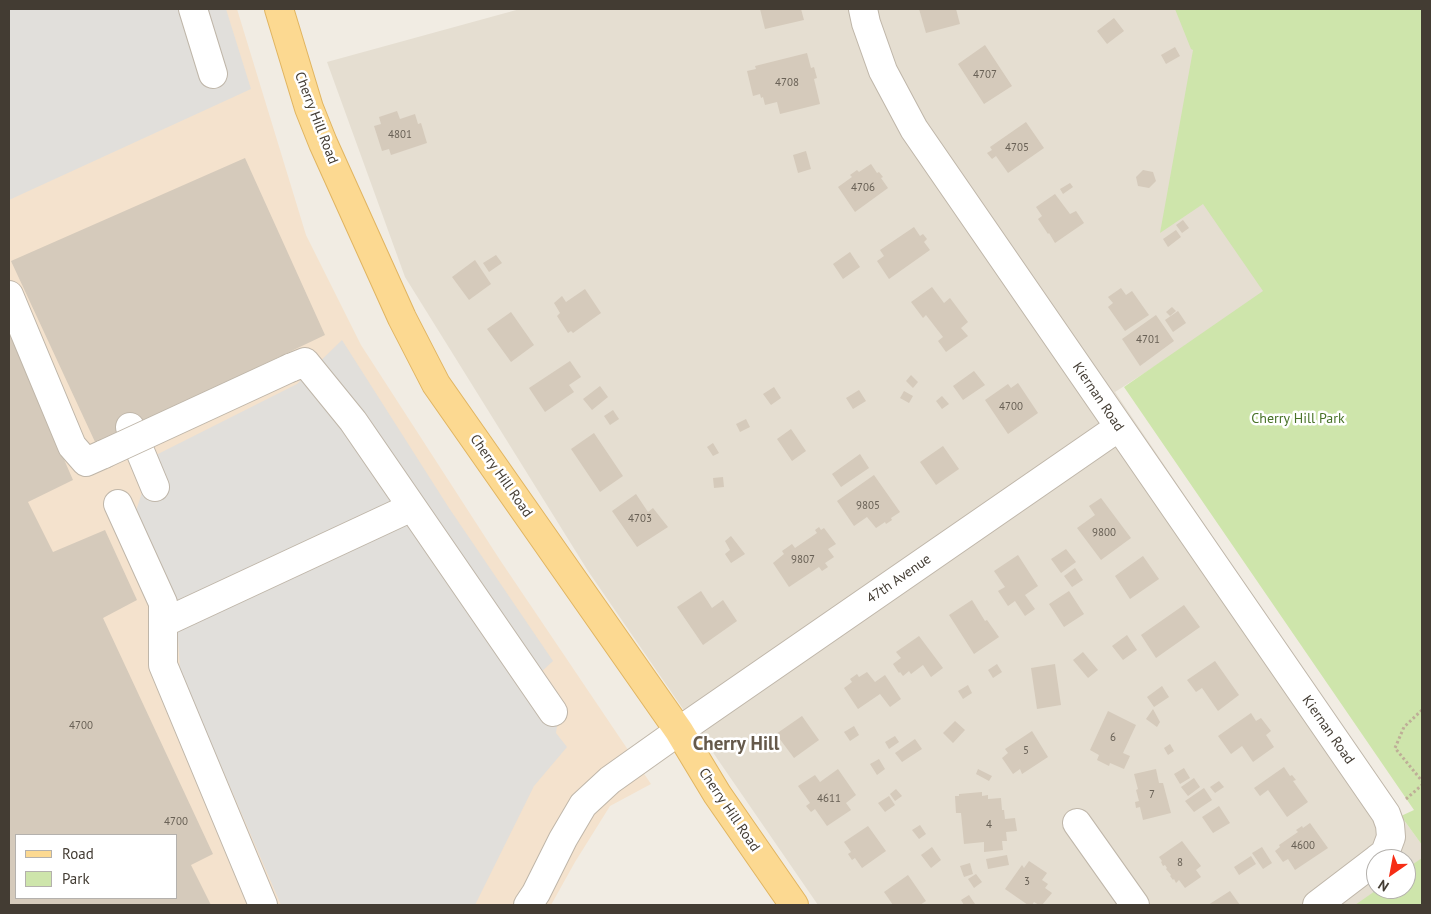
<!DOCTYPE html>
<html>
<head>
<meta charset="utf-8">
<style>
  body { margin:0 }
  #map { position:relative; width:1431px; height:914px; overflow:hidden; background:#f1ece3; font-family:"PT Sans",sans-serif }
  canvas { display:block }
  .frame { position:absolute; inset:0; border:10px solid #433c33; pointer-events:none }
  .legend { position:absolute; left:15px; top:834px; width:162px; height:65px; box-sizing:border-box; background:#fff; border:1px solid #b4b1ad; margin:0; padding:6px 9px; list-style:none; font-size:15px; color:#433c33 }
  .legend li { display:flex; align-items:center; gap:10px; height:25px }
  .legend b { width:25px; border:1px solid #b4b1ad }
  .north { position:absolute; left:1366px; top:849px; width:50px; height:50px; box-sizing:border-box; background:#fff; border:1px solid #b4b1ad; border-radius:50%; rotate:213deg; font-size:14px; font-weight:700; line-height:20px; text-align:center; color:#433c33 }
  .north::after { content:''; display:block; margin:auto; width:18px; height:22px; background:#f62d15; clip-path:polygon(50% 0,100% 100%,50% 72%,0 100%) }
</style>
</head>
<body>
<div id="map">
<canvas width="1431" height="914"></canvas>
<div class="frame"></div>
<ul class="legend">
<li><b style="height:6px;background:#fcd991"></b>Road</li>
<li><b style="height:14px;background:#cee5ab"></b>Park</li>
</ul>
<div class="north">N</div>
</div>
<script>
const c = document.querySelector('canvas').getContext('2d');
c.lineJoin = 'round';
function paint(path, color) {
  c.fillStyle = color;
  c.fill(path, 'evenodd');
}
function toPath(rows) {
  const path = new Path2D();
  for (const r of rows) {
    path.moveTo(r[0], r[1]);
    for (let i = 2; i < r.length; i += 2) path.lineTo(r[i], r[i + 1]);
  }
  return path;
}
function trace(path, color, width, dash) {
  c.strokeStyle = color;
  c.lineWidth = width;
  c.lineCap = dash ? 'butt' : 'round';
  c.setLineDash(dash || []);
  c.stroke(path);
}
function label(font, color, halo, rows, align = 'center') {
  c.font = font + ' "PT Sans",sans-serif';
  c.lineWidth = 5;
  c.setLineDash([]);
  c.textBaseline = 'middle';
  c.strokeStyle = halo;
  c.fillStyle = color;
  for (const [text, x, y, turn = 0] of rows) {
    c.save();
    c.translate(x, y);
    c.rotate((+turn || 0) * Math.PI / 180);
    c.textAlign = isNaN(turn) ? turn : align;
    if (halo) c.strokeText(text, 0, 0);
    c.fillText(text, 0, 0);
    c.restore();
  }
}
paint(toPath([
  [520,9,1197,9,1270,292,1115,392,1401,816,1422,845,1422,871,1406,884,1406,859,1376,859,1376,889,1400,889,1380,905,818,905,588,571,405,277,327,62]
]), '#e5ded1');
paint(toPath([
  [9,9,237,9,306,235,361,345,500,560,651,784,610,806,575,862,551,905,9,905],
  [16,835,176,835,176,898,16,898]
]), '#f4e2cd');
paint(toPath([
  [1175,9,1422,9,1422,845,1401,816,1414,810,1124,387,1263,291,1203,204,1160,233,1193,50,1191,49],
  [1422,858,1422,905,1355,905,1378,889,1406,889,1406,869]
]), '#cee5ab');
paint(toPath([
  [9,9,226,9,251,89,9,200],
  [342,340,449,508,553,661,540,673,560,705,556,733,567,747,534,786,475,905,281,905,180,671,176,604,136,511,154,456,297,384]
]), '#e1dfdb');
paint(toPath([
  [760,9,801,9,804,20,765,29],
  [919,9,956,9,960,24,926,33],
  [1114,18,1124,31,1107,44,1097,31],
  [985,45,1012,86,984,104,958,64],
  [1175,47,1180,56,1166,64,1161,55],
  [807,53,811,68,814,67,817,78,814,79,820,104,780,114,777,102,765,105,763,97,761,98,760,94,753,96,747,71,756,69,755,66],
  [397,111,400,119,415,114,418,124,421,123,427,143,391,155,389,149,382,151,374,126,381,124,379,117],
  [1026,122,1044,148,1008,173,996,156,992,159,987,153,992,150,990,147],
  [806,151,811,169,798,173,793,155],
  [245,158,325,335,96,444,11,261],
  [871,164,877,173,879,172,883,177,881,178,888,188,855,212,838,187,852,177,850,175,857,170,859,172],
  [1143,170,1153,172,1156,181,1149,188,1138,186,1136,177],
  [1070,183,1073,187,1063,194,1060,189],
  [1055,194,1070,214,1076,211,1084,223,1055,243,1049,233,1048,234,1038,219,1042,216,1036,207],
  [1183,220,1189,228,1182,233,1176,225],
  [914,227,920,236,923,234,927,239,924,242,930,250,889,279,877,261,884,256,880,250],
  [1176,230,1181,237,1168,247,1163,239],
  [850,252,860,267,843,279,833,264],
  [496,255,502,263,489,272,483,263],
  [475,260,491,284,469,300,452,277],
  [932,287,944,303,950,298,968,322,961,328,968,336,946,352,938,341,943,337,926,315,923,318,911,302],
  [1121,288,1126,295,1132,291,1149,315,1125,331,1108,307,1113,303,1108,297],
  [585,289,601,313,573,333,571,331,568,333,557,316,560,313,554,303,562,296,566,302],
  [1172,307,1176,311,1170,316,1166,312],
  [1178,311,1186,323,1173,332,1165,320],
  [511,312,534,345,511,362,487,329],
  [1156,315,1174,341,1140,366,1122,339],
  [9,333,73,480,28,502,53,552,105,530,137,600,103,618,213,854,191,865,211,905,9,905],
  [16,835,176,835,176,898,16,898],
  [570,361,581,377,569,385,574,392,545,412,529,388],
  [974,371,985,385,963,400,953,386],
  [911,375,918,382,913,388,906,381],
  [1018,383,1038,413,1008,434,985,400,1008,384,1011,388],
  [600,386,608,397,592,410,583,399],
  [774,387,781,398,771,405,763,394],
  [859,390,866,401,853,409,846,398],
  [904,391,913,396,909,403,900,398],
  [942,396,949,404,942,409,936,401],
  [613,410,619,419,610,425,604,416],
  [746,419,750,427,740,432,736,424],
  [791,429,806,451,792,461,777,439],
  [594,433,623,476,600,492,571,449],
  [713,443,719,453,713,456,707,447],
  [943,446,959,469,936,485,920,462],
  [860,454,869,468,841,487,832,474],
  [874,475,900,512,891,518,892,520,886,524,885,522,876,528,867,517,854,526,837,501],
  [723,477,724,487,714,488,713,478],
  [636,494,648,512,653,508,668,527,637,547,612,511],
  [1101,498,1131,538,1101,560,1077,528,1095,515,1089,506],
  [819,527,821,530,824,528,836,544,828,549,834,557,825,563,828,567,822,571,819,567,789,587,773,563,784,554,782,551,792,544,795,548,817,533,815,530],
  [731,536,745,554,731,563,725,554,730,550,725,541],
  [1066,549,1076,562,1061,573,1051,559],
  [1018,555,1038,586,1025,595,1035,609,1025,616,1015,601,1008,606,998,591,1005,587,994,571],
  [1143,556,1159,579,1130,599,1115,576],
  [1075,568,1083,580,1072,587,1064,576],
  [701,591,712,608,723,600,737,621,703,645,677,607],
  [1069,591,1084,614,1064,627,1049,604],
  [972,600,985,621,987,620,999,637,974,654,949,615],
  [1184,605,1200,627,1156,658,1141,635],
  [1127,635,1137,650,1123,660,1112,646],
  [919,636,943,668,931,677,923,665,911,674,909,671,903,676,900,672,899,673,893,664,901,658,896,652],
  [1083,652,1098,670,1088,678,1073,660],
  [1215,661,1239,695,1218,711,1202,688,1196,692,1187,680],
  [997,664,1002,672,993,678,988,670],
  [1055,664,1061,705,1037,709,1031,668],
  [867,672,875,682,885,675,901,699,890,707,880,694,858,709,844,688,852,682,850,679,857,674,859,677],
  [968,685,972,693,963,699,958,691],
  [1162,686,1169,697,1154,707,1147,697],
  [1153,709,1160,722,1157,727,1146,719],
  [1108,711,1136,725,1123,753,1130,756,1124,769,1110,763,1109,766,1097,760,1099,755,1090,750],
  [1251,713,1256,721,1261,718,1271,731,1266,735,1274,747,1253,762,1242,746,1231,754,1218,736],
  [802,716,819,740,794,758,776,734],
  [955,721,965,730,953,743,943,733],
  [854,726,859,735,850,741,844,732],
  [1032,731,1048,757,1022,774,1020,769,1013,774,1002,758,1008,753,1005,749],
  [895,736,899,742,889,749,885,742],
  [915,739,922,749,902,762,895,753],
  [1170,744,1174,751,1168,755,1164,748],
  [879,759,885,769,877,775,870,764],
  [1284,767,1290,776,1292,775,1296,780,1293,781,1308,802,1287,817,1268,790,1260,796,1254,788],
  [1184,768,1190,778,1180,784,1174,774],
  [838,769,856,795,846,803,851,810,827,826,815,809,811,812,806,806,810,803,798,786,815,775,820,782],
  [978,769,992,776,989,781,976,774],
  [1156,769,1159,783,1163,783,1171,813,1143,820,1140,807,1136,808,1135,802,1139,801,1136,790,1138,789,1134,774],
  [1194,778,1200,787,1188,796,1181,787],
  [1219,781,1224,787,1215,793,1210,787],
  [1204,788,1212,800,1194,812,1185,801],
  [896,789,902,796,895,801,890,794],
  [982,792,982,796,988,795,988,799,1001,798,1002,810,1004,810,1005,819,1015,818,1017,831,1006,832,1007,841,1002,841,1003,850,984,852,984,842,964,844,961,813,956,813,955,796,959,796,959,794],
  [889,796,895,805,885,812,878,803],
  [1219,806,1230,823,1213,833,1202,817],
  [1310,823,1328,848,1295,870,1288,859,1283,862,1275,851,1280,847,1279,845,1298,832,1296,830,1302,826,1303,828],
  [920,825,926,834,919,839,912,830],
  [868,826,886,851,862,868,855,858,852,860,848,854,851,852,844,842],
  [1182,841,1201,866,1196,870,1201,877,1185,888,1179,880,1176,883,1174,879,1173,880,1170,876,1171,875,1166,869,1167,868,1165,865,1163,866,1161,862,1162,861,1159,857],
  [932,847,941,860,931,868,921,855],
  [1262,847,1272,863,1263,869,1252,853],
  [1007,855,1009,865,988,869,986,859],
  [1251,856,1256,864,1239,875,1234,867],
  [1029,861,1047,873,1042,880,1048,884,1045,888,1052,893,1042,905,1039,905,1034,902,1032,905,1028,905,1005,889,1022,865,1024,868],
  [970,863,973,874,964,877,960,866],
  [976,874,982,882,974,888,968,879],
  [908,875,926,901,920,905,893,905,884,892],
  [1230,891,1240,905,1208,905],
  [969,895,975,904,973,905,964,905,961,900]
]), '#d5cabb');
const minor = toPath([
  [193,9,213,74],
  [863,9,866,23,883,71,914,129,1386,814,1390,825,1391,837,1385,853,1377,859],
  [9,295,72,446,86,462,104,454],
  [290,368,305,362,353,421,553,712],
  [130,427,155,487],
  [118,504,163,603,163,665,263,905],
  [163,623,412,507],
  [1077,823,1135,905],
  [528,905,536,893,563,839,583,805,610,780,679,731,1119,427],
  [1317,905,1376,860]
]);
const major = toPath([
  [279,9,309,108,323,143,402,318,436,384,679,731,717,794,794,905]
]);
trace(minor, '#bfb6a9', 30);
trace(major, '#e1b561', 30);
trace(toPath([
  [1422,710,1404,727,1395,748,1422,781],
  [1406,799,1422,785]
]), '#beae97', 3, [2.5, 2.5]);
trace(minor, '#fff', 28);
trace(major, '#fcd991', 28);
const minorBridge = toPath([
  [104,454,290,368]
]);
trace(minorBridge, '#bfb6a9', 30, []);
trace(minorBridge, '#fff', 28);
label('11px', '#686055', null, [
  ["4707",985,75],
  ["4708",787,83],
  ["4801",400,135],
  ["4705",1017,148],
  ["4706",863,188],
  ["4701",1148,340],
  ["4700",1011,407],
  ["9805",868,506],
  ["4703",640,519],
  ["9800",1104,533],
  ["9807",803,560],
  ["4700",81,726],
  ["6",1113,738],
  ["5",1026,751],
  ["7",1152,795],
  ["4611",829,799],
  ["4700",176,822],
  ["4",989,825],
  ["4600",1303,846],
  ["8",1180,863],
  ["3",1027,882]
]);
label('14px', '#433c33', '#fff', [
  ["Cherry Hill Road",316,118,69],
  ["Kiernan Road",1098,397,56],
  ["Cherry Hill Road",501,476,55],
  ["47th Avenue",899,579,-35],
  ["Kiernan Road",1328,730,55],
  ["Cherry Hill Road",729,810,56]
]);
label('14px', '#487228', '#fff', [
  ["Cherry Hill Park",1298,419]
]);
label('bold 19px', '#65594b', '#fff', [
  ["Cherry Hill",736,745]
]);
</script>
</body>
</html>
